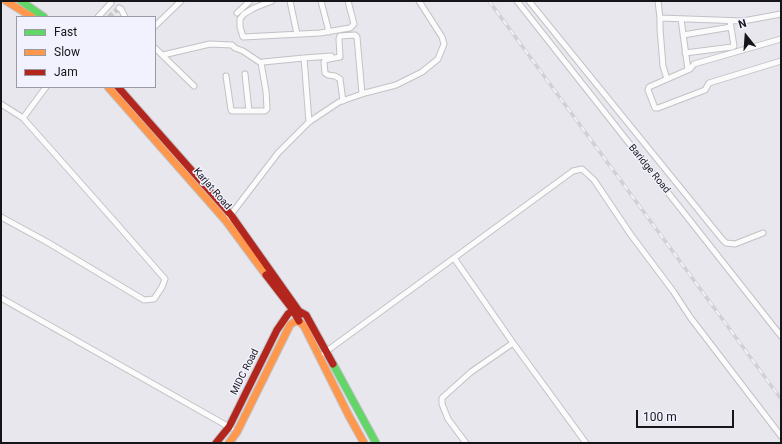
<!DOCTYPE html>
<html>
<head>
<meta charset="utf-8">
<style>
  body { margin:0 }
  #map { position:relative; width:782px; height:444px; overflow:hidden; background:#e7e7ed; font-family:Roboto,sans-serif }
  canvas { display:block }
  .frame { position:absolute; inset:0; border:2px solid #16161a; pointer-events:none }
  .legend { position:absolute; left:16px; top:16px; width:140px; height:72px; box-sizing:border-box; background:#f1f2fd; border:1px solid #999aa2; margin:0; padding:5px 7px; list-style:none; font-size:12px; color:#16161a }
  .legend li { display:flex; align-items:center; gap:8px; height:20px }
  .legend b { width:20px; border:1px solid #999aa2 }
  .north { position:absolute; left:726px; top:16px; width:40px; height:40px; -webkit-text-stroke:3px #f1f2fd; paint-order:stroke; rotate:343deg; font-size:11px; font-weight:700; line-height:16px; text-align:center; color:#16161a }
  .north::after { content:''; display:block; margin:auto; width:14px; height:18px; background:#16161a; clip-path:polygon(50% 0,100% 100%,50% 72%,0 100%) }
  .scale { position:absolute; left:636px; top:410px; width:98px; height:18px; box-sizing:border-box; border:2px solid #16161a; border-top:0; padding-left:5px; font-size:12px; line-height:14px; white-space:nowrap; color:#16161a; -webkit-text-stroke:3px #f1f2fd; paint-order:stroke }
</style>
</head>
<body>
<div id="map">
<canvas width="782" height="444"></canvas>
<div class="frame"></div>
<ul class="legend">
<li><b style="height:5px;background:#63d668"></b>Fast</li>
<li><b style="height:5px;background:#ff974d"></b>Slow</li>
<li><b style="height:5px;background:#b3261e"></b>Jam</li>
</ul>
<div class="north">N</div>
<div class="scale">100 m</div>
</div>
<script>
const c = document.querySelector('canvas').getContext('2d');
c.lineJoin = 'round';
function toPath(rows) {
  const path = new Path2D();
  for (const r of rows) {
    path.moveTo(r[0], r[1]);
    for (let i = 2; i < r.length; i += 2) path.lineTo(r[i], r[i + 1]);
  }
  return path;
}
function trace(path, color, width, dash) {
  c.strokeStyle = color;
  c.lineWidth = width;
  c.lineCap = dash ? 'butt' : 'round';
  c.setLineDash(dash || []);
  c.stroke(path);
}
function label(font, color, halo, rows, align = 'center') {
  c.font = font + ' Roboto,sans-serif';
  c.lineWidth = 3;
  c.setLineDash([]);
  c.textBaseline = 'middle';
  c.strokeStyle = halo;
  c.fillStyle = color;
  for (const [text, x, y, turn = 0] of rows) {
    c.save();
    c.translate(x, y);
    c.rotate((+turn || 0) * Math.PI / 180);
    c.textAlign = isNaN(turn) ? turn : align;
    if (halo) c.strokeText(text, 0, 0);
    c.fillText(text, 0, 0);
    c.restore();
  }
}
trace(toPath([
  [109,17,119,8]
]), '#c8c8cd', 5, [5, 2.5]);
const street = toPath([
  [272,1,254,8,244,14,240,19,240,27,243,37,320,33,350,28,354,24,348,1],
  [290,1,297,34],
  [321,1,329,32],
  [517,1,781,336],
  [529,1,722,239,726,243,735,244,763,233],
  [658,1,660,18,743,21,781,14],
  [119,8,121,9,125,17],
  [237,13,250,1],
  [98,17,111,3],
  [660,18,660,29,663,66,667,79],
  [681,19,688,70],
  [155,26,181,1],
  [683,35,731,27],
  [781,39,694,64,690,69,649,87,648,90,655,108,658,108,705,90,709,83,781,61],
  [155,48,194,86],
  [685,53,732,47,734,46,730,21],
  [163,55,210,44,232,45,235,48,243,51,261,63,266,91,267,109,265,111,232,111,231,110,226,76],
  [263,62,304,58],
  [245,74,249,111],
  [343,101,340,79,335,76,328,75,325,73,324,62,325,60,329,59,340,57,339,39,340,36,355,35,357,37,362,94],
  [1,104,23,118,116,223,165,279,162,287,154,299,144,300,47,242,1,217],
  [23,118,46,87],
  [309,122,304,58,331,56],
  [226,221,278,153,309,122,339,102,365,93,396,85,422,72,438,59,444,44,442,37,419,1],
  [454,258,573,171,582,169,594,180,631,235,673,291,690,317,781,436],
  [1,298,231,428],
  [324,353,454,258,513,343,586,443],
  [466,443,448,419,442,404,442,398,471,372,513,343]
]);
const fast = toPath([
  [21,1,44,17],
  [333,364,376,443]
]);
const slow = toPath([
  [6,1,32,17],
  [108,87,226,221,266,275],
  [229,443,237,432,290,325,294,322,299,321,304,326,349,416,364,443]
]);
const jam = toPath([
  [118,87,231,215,301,314],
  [266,275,293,310,299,321],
  [216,443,229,427,277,330,288,314,293,310,297,310,306,315,333,364]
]);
trace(street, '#c2c2c6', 7);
trace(fast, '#c2c2c6', 9);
trace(slow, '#c2c2c6', 9);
trace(jam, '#c2c2c6', 9);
trace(street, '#fbfbfc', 5);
trace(fast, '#63d668', 7);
trace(slow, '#ff974d', 7);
trace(jam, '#b3261e', 7);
const rail = toPath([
  [489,1,781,399]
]);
trace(rail, '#d1d1d3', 3.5);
trace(rail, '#f1f2fd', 2, [6]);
label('10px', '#16161a', '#f1f2fd', [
  ["Baridge Road",649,169,51],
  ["Karjat Road",212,189,49],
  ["MIDC Road",245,372,-63]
]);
</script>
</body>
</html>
